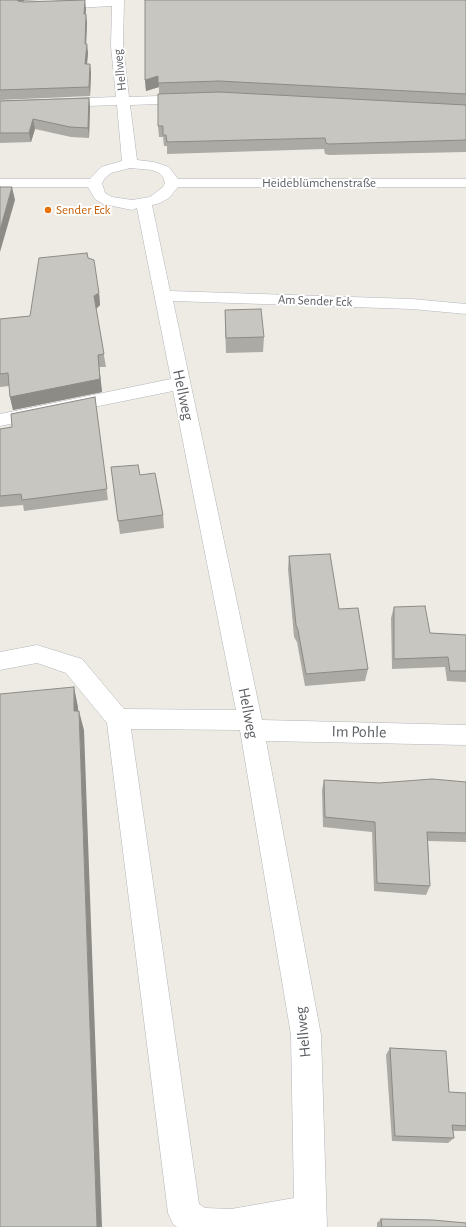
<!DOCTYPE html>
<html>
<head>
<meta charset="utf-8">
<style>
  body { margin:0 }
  canvas { display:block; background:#edebe3 }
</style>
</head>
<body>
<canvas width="466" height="1227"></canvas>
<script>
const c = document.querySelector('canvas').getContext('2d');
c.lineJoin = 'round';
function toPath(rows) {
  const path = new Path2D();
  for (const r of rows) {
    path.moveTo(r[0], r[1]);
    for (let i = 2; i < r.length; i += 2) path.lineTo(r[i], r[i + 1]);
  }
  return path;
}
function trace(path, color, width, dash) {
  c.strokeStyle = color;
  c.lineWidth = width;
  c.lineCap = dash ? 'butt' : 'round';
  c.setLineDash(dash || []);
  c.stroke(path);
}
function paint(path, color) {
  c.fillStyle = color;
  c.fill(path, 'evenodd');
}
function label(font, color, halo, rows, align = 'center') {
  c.font = font + ' "Alegreya Sans",sans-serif';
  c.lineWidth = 4;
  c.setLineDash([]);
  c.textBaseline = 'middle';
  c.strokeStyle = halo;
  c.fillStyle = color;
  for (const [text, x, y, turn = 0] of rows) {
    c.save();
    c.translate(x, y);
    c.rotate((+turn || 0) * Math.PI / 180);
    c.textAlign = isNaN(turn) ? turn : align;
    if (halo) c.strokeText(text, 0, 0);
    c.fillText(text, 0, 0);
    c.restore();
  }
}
const minor = toPath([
  [86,0,124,0,123,46,129,97,187,95,192,96,194,99,192,102,187,103,130,105,137,160,154,162,169,167,178,179,466,179,466,187,178,187,169,198,160,203,152,205,170,291,412,299,466,304,466,314,412,309,173,301,262,720,466,725,466,745,266,741,321,1035,327,1227,177,1227,173,1224,168,1213,107,723,66,673,37,663,0,670,0,652,37,645,82,659,124,709,236,710,173,391,0,426,0,414,171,379,137,208,132,210,103,204,95,199,88,187,0,187,0,179,90,179,101,167,122,161,117,105,0,109,0,101,116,97,111,46,112,6,55,9,51,8,49,5,51,2,55,1,86,0],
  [130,168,152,170,159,173,163,177,165,183,163,187,150,197,132,200,112,197,105,193,102,183,105,178,111,173,130,168],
  [131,729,240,730,291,1035,294,1198,231,1209,205,1208,199,1204,131,729]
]);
trace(minor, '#b3b5ba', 1);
paint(minor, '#fff');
paint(toPath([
  [0,0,39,0,24,1,20,2,86,9,85,14,87,23,86,44,88,53,87,64,90,64,91,73,90,96,0,100],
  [466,0,466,152,329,155,325,154,324,149,167,154,167,146,164,146,163,137,159,137,158,126,159,94,159,87,146,91,145,80],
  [89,98,90,107,89,138,71,137,35,129,31,142,0,143,0,101],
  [88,258,99,293,100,305,96,309,106,367,99,367,102,392,13,410,10,397,9,386,0,387,0,319,30,316],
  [225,310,264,337,263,352,226,353,225,324],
  [95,397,108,500,24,511,23,505,0,507,0,429,12,427],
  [111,467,163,515,164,528,120,534],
  [289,556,339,609,368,669,365,681,305,686,297,642,294,637,288,569],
  [394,607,430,633,466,635,466,682,447,681,445,667,392,669,391,618],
  [324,780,379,783,466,782,466,842,428,841,430,886,426,895,374,891,372,832,323,827,322,790],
  [390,1048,449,1092,466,1093,466,1131,453,1131,454,1138,448,1143,392,1141,386,1055],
  [381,1219,466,1227,377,1227,377,1223]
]), '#acaaa5');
paint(toPath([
  [16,0,24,0,24,1,19,2],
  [85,0,86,9,85,23,84,14],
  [86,14,87,23,86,48,87,44,88,53,86,74,85,64],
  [90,64,91,73,90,96,89,87],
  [158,76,159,87,146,91,145,80],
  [89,98,90,107,89,138,88,128],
  [33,119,35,129,31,142,29,133],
  [12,187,15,200,0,252,0,230],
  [99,293,100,305,96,309,94,296],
  [98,355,102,392,13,410,10,397],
  [74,687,78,707,79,730,74,711],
  [79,711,84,730,102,1227,97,1227]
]), '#8c8b86');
const building = toPath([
  [0,0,17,0,18,1,23,2,85,0,84,14,86,14,85,44,87,44,85,64,90,64,89,87,0,90,0,0],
  [145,0,466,0,466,94,219,81,158,83,158,76,145,80,145,0],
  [219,92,466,105,466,140,329,144,326,143,325,138,167,142,166,135,163,135,163,126,158,126,158,94,219,92],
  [89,98,88,128,70,127,33,119,29,133,0,133,0,101,89,98],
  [0,187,12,187,0,230,0,187],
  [87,253,88,258,94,260,99,293,94,296,104,354,98,355,100,379,10,397,8,373,0,374,0,319,30,316,39,258,87,253],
  [261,309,264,337,226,338,225,310,261,309],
  [95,397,107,489,22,500,21,494,0,496,0,429,12,427,11,414,95,397],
  [138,465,140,475,155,473,163,515,118,521,111,467,138,465],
  [330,554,339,609,358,608,368,669,306,674,298,630,296,625,289,556,330,554],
  [425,606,430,633,466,635,466,671,450,671,448,657,394,659,394,607,425,606],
  [74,687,74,711,79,711,97,1227,0,1227,0,694,74,687],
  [432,779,466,782,466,833,427,832,430,886,377,883,375,822,325,817,324,780,379,783,432,779],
  [390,1048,446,1051,449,1092,466,1093,466,1126,452,1125,454,1138,395,1136,390,1048],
  [381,1219,433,1220,466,1223,466,1227,382,1227,381,1219]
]);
paint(building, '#c8c6c0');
trace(building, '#8c8b86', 1);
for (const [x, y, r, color] of [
  [48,210,4,"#e8710a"]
]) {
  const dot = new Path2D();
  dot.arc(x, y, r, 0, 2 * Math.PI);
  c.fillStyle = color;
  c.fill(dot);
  trace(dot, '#fff', 1.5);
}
label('13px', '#5b5e63', '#fff', [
  ["Hellweg",120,70,-96],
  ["Heideblümchenstraße",319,183],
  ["Am Sender Eck",315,301,2]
]);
label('13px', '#c56008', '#fff', [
  ["Sender Eck",56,210]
], 'left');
label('16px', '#5b5e63', '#fff', [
  ["Hellweg",183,395,78],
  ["Hellweg",248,713,79],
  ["Im Pohle",359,732,1],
  ["Hellweg",303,1032,-96]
]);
</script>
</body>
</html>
